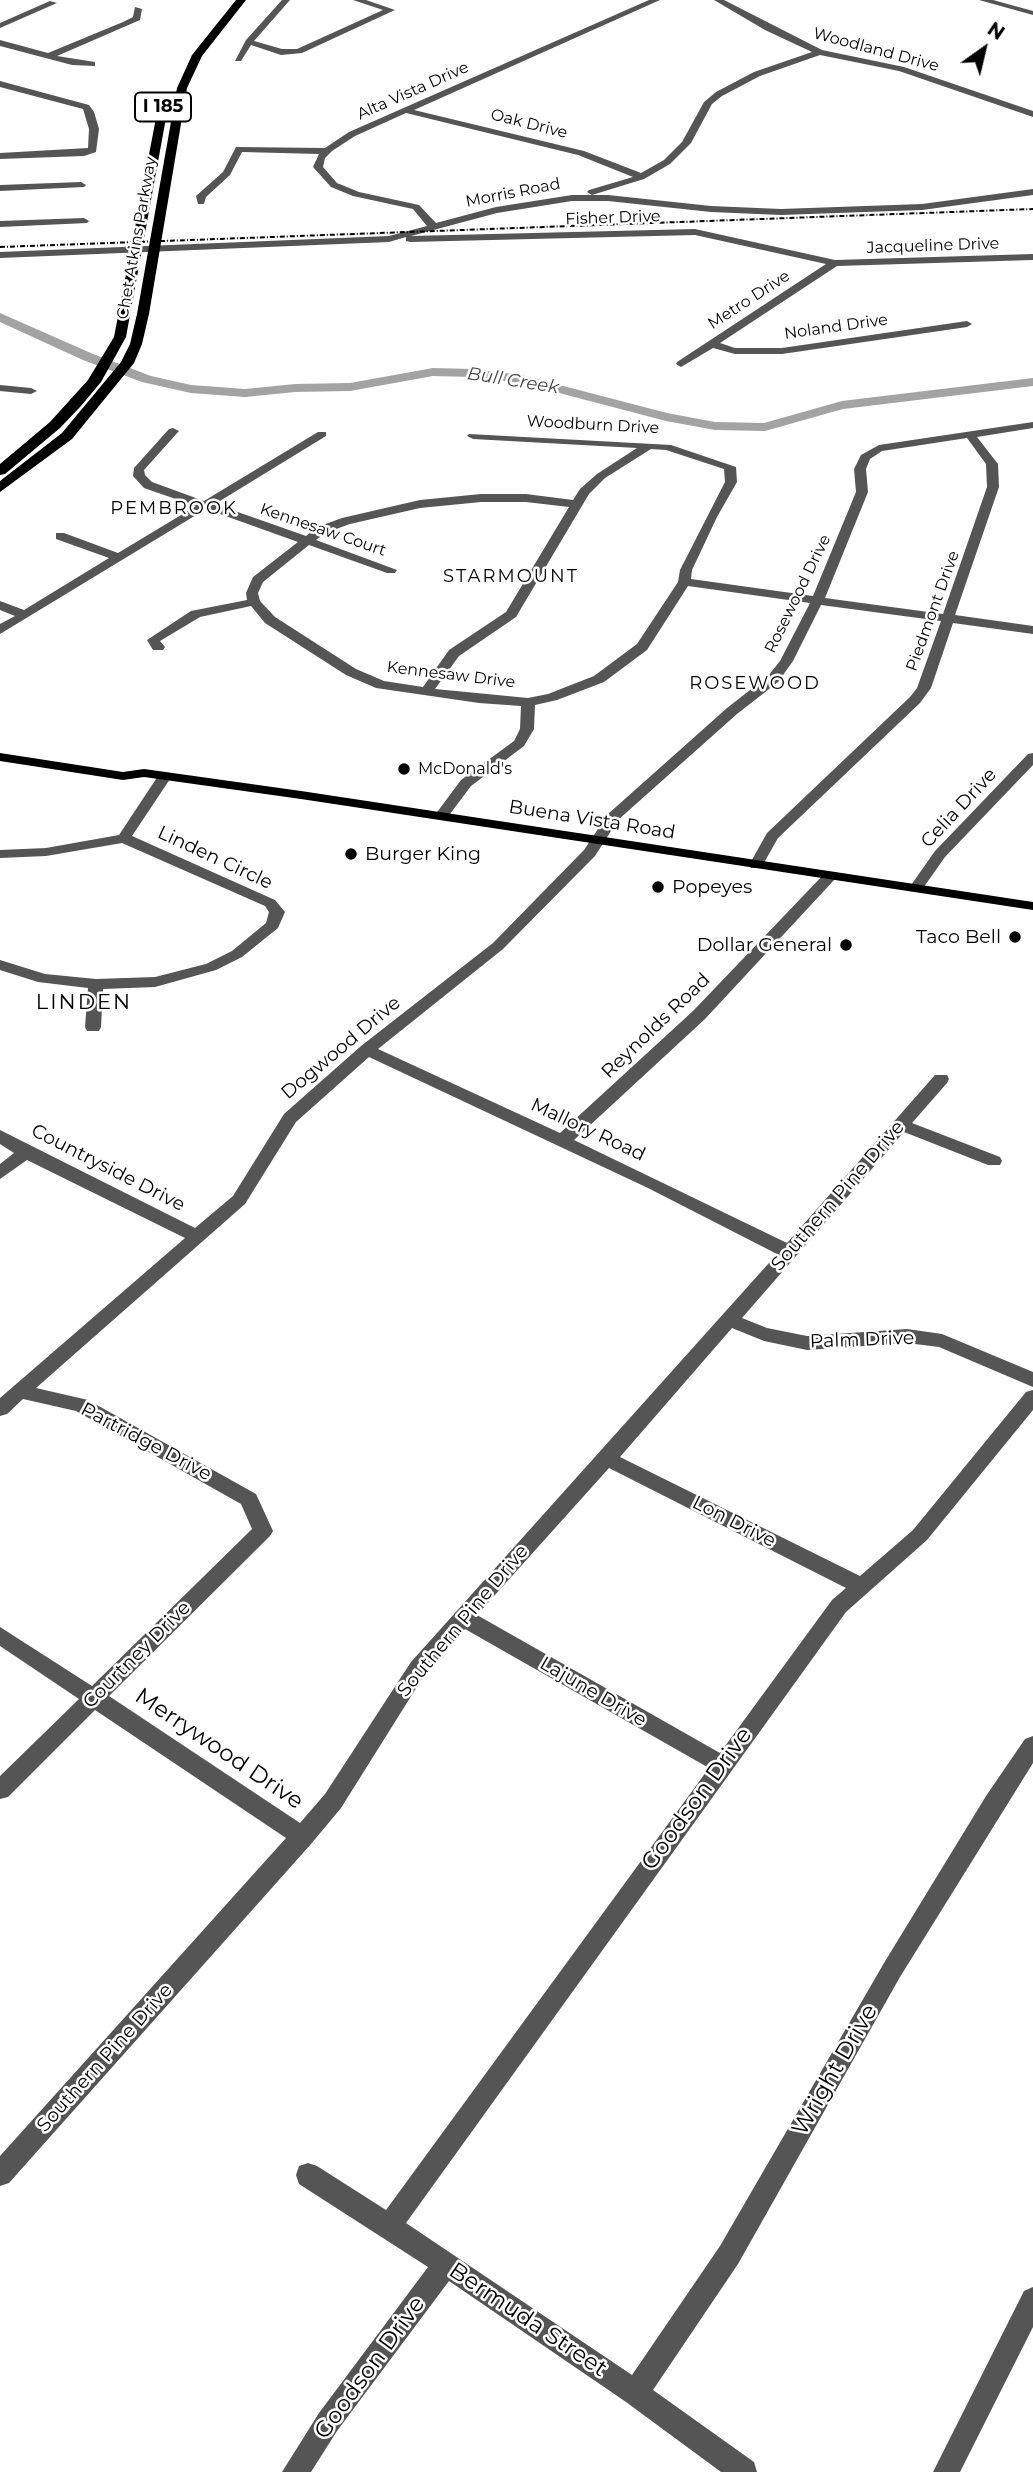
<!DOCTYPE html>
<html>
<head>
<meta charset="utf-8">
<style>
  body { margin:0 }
  #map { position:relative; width:1033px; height:2472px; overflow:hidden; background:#fff; font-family:Montserrat,sans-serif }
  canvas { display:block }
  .north { position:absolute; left:949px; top:14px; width:70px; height:70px; -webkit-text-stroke:5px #fff; paint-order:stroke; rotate:34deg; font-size:19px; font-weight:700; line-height:28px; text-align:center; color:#000 }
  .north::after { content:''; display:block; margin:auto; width:24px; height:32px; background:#000; clip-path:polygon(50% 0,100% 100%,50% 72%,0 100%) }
</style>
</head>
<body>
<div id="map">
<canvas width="1033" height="2472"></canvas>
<div class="north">N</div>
</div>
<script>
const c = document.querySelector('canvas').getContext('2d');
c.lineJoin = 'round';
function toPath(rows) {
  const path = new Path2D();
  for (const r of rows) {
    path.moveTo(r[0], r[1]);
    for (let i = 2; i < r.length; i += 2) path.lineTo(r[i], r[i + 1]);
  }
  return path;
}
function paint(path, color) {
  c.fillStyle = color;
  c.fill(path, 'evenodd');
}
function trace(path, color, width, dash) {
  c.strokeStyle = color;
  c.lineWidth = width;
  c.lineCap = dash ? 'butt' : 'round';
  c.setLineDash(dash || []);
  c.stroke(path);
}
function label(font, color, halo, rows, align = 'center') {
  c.font = font + ' Montserrat,sans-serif';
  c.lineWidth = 5;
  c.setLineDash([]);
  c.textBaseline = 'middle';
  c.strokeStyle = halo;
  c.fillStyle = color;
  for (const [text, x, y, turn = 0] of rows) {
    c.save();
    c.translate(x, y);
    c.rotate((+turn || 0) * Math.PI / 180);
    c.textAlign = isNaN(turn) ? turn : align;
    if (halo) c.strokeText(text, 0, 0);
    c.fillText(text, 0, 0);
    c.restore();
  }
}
paint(toPath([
  [0,313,93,354,151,376,191,385,245,389,295,384,350,383,433,368,473,369,521,375,667,413,715,422,764,423,842,401,1033,378,1033,386,843,409,765,431,715,430,666,421,521,383,473,377,433,376,350,391,295,392,245,397,191,393,142,382,83,360,0,322,0,313]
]), '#a3a3a3');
paint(toPath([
  [282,0,290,0,254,41,282,49,297,49,383,10,353,0,366,0,395,10,302,53,281,55,251,45,241,61,235,61,246,40,282,0],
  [649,0,660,0,414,110,584,151,641,173,664,160,682,142,704,102,716,92,754,72,812,52,765,30,714,0,724,0,822,50,904,67,1033,111,1033,117,899,71,820,55,760,76,722,96,712,104,691,143,670,164,644,179,592,195,587,192,589,190,633,177,578,155,406,113,355,136,332,151,325,158,323,167,337,183,359,192,419,205,436,223,496,207,572,195,608,195,711,206,781,209,922,204,1033,189,1033,195,922,210,781,215,711,212,608,201,572,201,497,213,411,236,695,229,835,260,1033,254,1033,260,837,266,720,343,735,348,782,348,967,321,972,324,967,327,782,354,735,354,713,348,681,367,676,364,677,362,826,264,695,235,410,242,406,241,406,237,389,242,0,258,0,252,389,236,427,226,413,209,353,196,331,187,313,167,319,154,242,152,230,175,206,197,204,204,198,204,196,196,223,172,236,147,325,148,349,132,649,0],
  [979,0,993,0,1033,11,1033,15,979,0],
  [50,1,57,3,0,28,0,23,50,1],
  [135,7,142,9,140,20,57,56,95,62,95,66,72,65,0,46,0,40,48,53,123,22,133,17,135,7],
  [0,81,89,105,94,112,99,129,96,152,84,156,0,159,0,153,88,148,89,129,83,109,0,87,0,81],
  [81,182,86,185,84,187,0,191,0,185,81,182],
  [84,218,89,221,87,223,0,227,0,221,84,218],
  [0,385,31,388,37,391,31,394,0,391,0,385],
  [1033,422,1033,428,977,437,998,464,999,487,955,615,1033,626,1033,634,953,623,931,688,920,703,778,838,761,868,751,868,749,865,767,833,910,697,917,688,941,621,821,605,793,661,778,682,737,714,618,820,595,856,503,949,378,1049,560,1133,693,1011,826,872,836,872,838,875,836,878,705,1019,574,1140,787,1243,935,1075,947,1075,949,1079,947,1083,912,1123,1000,1157,1002,1161,1000,1165,988,1165,904,1132,742,1318,767,1328,807,1336,907,1329,942,1334,1033,1372,1033,1387,939,1347,907,1343,807,1350,764,1341,732,1328,620,1457,860,1576,913,1530,1026,1392,1033,1390,1033,1410,927,1540,846,1612,406,2223,632,2375,720,2246,884,1963,986,1796,1025,1739,1033,1736,1033,1763,900,1977,738,2264,653,2390,754,2462,757,2472,721,2472,626,2402,449,2281,337,2431,311,2472,282,2472,319,2413,428,2267,299,2184,296,2175,299,2166,308,2163,317,2166,386,2210,709,1768,465,1629,425,1674,341,1808,311,1844,9,2183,0,2186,0,2156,286,1838,95,1710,8,1797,0,1799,0,1776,79,1699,0,1646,0,1627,92,1686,252,1529,241,1504,76,1411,23,1399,7,1414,0,1416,0,1398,185,1238,27,1160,0,1179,0,1164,14,1153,0,1144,0,1130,195,1228,233,1196,284,1114,361,1046,493,943,584,850,608,814,727,708,768,676,780,661,810,603,688,586,647,650,604,682,557,700,535,705,534,729,524,746,471,786,447,818,442,819,435,815,461,780,514,741,520,729,521,706,479,703,376,688,346,675,265,623,251,606,200,617,160,641,165,647,163,650,153,650,147,640,191,611,247,600,246,593,253,577,298,542,206,509,0,634,0,624,15,616,0,610,0,601,24,610,109,558,56,539,56,533,64,533,118,553,196,506,144,488,133,476,134,468,169,429,173,428,179,431,144,470,145,475,152,482,204,501,318,432,326,432,326,436,215,504,306,536,317,527,342,518,420,500,481,494,526,494,573,500,580,489,597,474,637,448,473,439,467,436,469,434,671,445,736,467,737,482,717,517,692,570,691,579,813,596,856,492,854,469,861,455,879,445,1033,422],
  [967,438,986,464,987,487,943,614,825,598,868,492,866,469,870,459,882,451,967,438],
  [651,449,666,450,724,469,725,482,680,570,678,582,637,644,594,676,548,694,528,698,435,689,459,656,516,617,589,494,605,478,651,449],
  [481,502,526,502,569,507,506,612,449,650,423,687,384,681,356,669,275,617,260,601,258,593,263,582,309,545,387,573,395,573,397,570,316,540,325,533,350,524,420,508,481,502],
  [369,1057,648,1188,777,1254,411,1662,325,1794,300,1823,109,1696,270,1536,273,1531,256,1494,88,1400,36,1388,245,1204,296,1122,369,1057],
  [609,1468,846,1588,832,1600,720,1753,477,1615,609,1468],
  [1033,753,1033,765,945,857,921,891,911,891,909,888,935,851,1028,754,1033,753],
  [165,772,172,776,132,836,275,900,285,912,278,928,242,957,216,970,155,987,103,989,101,1027,99,1031,87,1031,85,1027,88,988,38,982,0,970,0,960,45,974,96,979,155,977,206,964,232,951,266,923,269,912,265,906,122,843,46,856,0,858,0,850,46,848,119,835,160,773,165,772],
  [1033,2287,1033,2327,960,2472,933,2472,1024,2291,1033,2287]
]), '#555');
paint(toPath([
  [0,753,123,772,144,769,301,791,1033,902,1033,910,301,799,144,777,123,780,0,761,0,753]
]), '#000');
paint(toPath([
  [236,0,246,0,202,56,187,88,149,314,142,344,134,363,72,439,0,492,0,481,62,433,121,362,130,344,137,314,177,88,192,55,236,0],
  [161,115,166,118,126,337,101,382,81,406,60,428,5,474,0,475,0,464,50,422,88,380,114,337,156,118,161,115]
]), '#000');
trace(toPath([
  [0,247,1033,209]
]), '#000', 2, [5, 2, 1, 2]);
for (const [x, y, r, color] of [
  [404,769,7,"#000"],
  [351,854,7,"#000"],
  [658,887,7,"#000"],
  [1015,937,7,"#000"],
  [846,945,7,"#000"]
]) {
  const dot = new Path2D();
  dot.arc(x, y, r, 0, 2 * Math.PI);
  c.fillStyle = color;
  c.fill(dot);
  trace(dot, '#fff', 2.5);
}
label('16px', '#000', '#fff', [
  ["Woodland Drive",876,50,15],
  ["Alta Vista Drive",413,91,-24],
  ["Oak Drive",529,124,14],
  ["Morris Road",513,193,-11],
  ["Fisher Drive",613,218,-2],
  ["Chet Atkins Parkway",137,238,-80],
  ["Jacqueline Drive",933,246,-2],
  ["Metro Drive",749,300,-33],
  ["Noland Drive",836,327,-8],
  ["Woodburn Drive",593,425,3],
  ["Kennesaw Court",323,530,19],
  ["Rosewood Drive",798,594,-64],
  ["Piedmont Drive",933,611,-70],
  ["Kennesaw Drive",451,675,7]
]);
label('16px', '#000', '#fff', [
  ["McDonald's",418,769]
], 'left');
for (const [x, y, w] of [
  [163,107,56]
]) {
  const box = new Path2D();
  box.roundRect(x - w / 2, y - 14.5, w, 29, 5);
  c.fillStyle = '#fff';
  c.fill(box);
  trace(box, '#000', 2);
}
label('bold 18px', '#000', null, [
  ["I 185",163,107]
]);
label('italic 18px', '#444', '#fff', [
  ["Bull Creek",513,381,9]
]);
c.letterSpacing = '2px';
label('18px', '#000', '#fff', [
  ["PEMBROOK",174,509],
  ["STARMOUNT",511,577],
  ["ROSEWOOD",755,684]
]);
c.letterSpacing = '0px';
label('19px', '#000', '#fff', [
  ["Celia Drive",959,808,-47],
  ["Buena Vista Road",592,820,9],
  ["Linden Circle",215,858,25],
  ["Reynolds Road",656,1026,-44],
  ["Dogwood Drive",341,1048,-40],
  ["Mallory Road",588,1130,25],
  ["Countryside Drive",108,1168,27],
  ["Southern Pine Drive",838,1196,-49],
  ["Palm Drive",862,1340,-2],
  ["Partridge Drive",146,1442,28],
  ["Lon Drive",734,1522,27],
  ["Southern Pine Drive",463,1621,-50],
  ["Courtney Drive",137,1655,-45],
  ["Lajune Drive",593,1692,30],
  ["Southern Pine Drive",105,2058,-48]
]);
label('19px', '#000', '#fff', [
  ["Burger King",365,854],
  ["Popeyes",672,887],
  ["Taco Bell",1001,937,"right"],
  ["Dollar General",832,945,"right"]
], 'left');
c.letterSpacing = '2px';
label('21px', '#000', '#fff', [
  ["LINDEN",84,1003]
]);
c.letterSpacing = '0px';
label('23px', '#000', '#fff', [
  ["Merrywood Drive",219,1749,34],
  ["Goodson Drive",697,1799,-54],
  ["Wright Drive",835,2070,-60],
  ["Bermuda Street",528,2320,34],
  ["Goodson Drive",370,2368,-54]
]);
</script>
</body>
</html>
